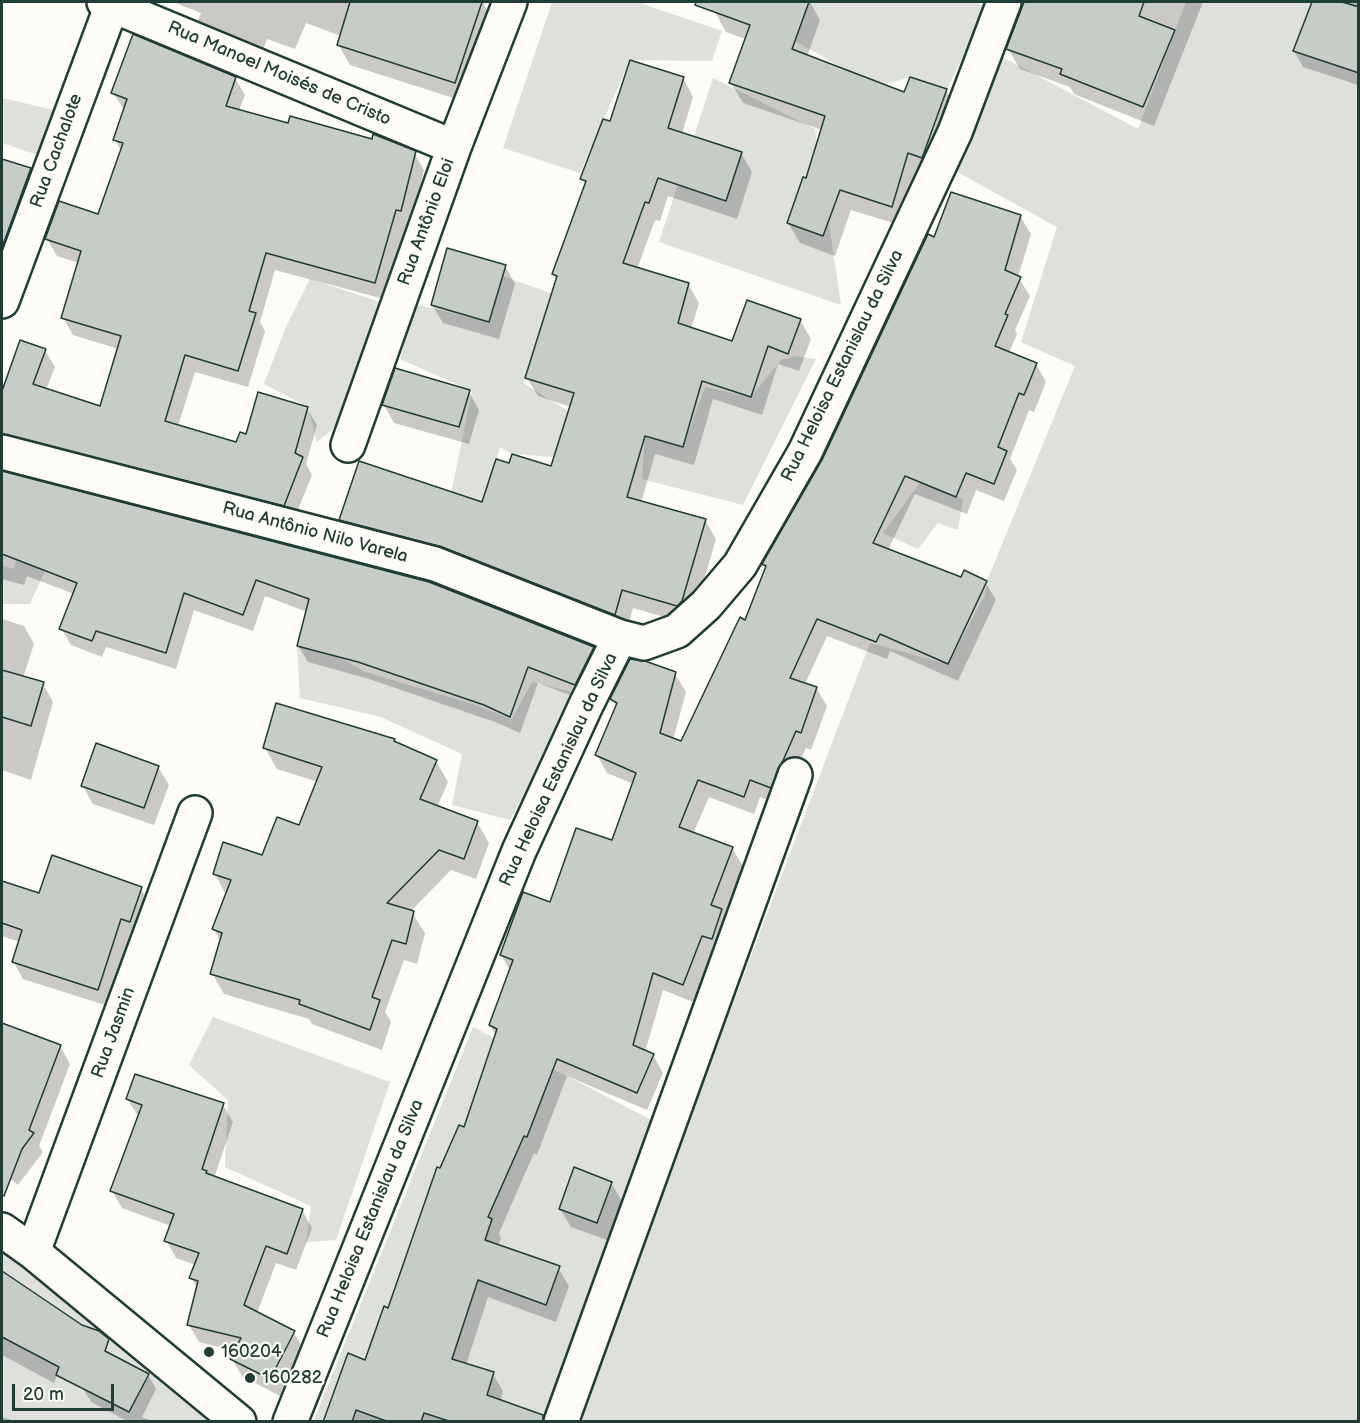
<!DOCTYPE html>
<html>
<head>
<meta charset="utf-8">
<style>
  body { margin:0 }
  #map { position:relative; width:1360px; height:1423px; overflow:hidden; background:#fdfcf7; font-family:"Balsamiq Sans",sans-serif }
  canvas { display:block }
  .frame { position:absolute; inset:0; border:3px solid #1f3d34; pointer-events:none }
  .scale { position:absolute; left:12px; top:1384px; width:102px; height:27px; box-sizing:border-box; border:3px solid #1f3d34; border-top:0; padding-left:8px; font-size:18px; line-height:21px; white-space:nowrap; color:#1f3d34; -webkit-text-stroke:4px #fdfcf7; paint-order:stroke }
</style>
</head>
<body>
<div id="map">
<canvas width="1360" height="1423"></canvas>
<div class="frame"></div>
<div class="scale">20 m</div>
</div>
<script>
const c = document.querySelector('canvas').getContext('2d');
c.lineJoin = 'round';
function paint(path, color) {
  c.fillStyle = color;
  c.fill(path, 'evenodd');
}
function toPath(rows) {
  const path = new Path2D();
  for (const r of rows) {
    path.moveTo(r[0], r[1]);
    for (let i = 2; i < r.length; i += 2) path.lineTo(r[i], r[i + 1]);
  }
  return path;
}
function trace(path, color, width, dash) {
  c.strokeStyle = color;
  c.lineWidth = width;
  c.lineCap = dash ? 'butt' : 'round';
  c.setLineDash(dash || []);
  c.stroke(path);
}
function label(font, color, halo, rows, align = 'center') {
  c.font = font + ' "Balsamiq Sans",sans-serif';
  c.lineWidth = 4.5;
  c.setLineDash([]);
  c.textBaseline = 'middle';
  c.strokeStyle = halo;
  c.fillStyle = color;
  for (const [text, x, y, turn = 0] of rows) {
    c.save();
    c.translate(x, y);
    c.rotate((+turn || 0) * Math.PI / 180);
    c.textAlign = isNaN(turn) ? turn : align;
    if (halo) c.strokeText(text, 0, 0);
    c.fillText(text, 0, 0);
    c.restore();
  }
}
paint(toPath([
  [552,2,637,2,722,31,712,61,630,60,580,173,503,148],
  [809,2,976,2,986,8,947,89,910,77,883,85,851,73,795,41],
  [1186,2,1358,2,1358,1421,574,1422,870,643,948,664,985,595,987,581,1075,366,1021,342,1057,227,950,168,1002,57,1138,129],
  [713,78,815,129,841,305,659,242],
  [2,98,63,112,44,157,2,143],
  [503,276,553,294,538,345,523,383,568,411,554,457,512,454,500,447,485,504,451,494,472,391,400,359,415,304,489,322],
  [310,279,380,302,338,425,317,442,308,407,264,384,286,327],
  [796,356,816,359,743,505,642,479,645,436,683,447,705,387,751,397,781,360],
  [921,481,951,491,963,500,958,530,938,523,918,549,883,533],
  [23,538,55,548,30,604,2,604,2,566,14,569],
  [297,646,341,658,365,672,470,703,512,719,532,682,580,694,510,820,452,805,462,754,381,717,300,698],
  [213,1017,390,1082,336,1240,306,1242,311,1206,225,1167,228,1100,189,1065],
  [473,1027,657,1123,544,1421,313,1422],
  [2,1241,224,1421,2,1421]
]), '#dde0db');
paint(toPath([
  [173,2,485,2,484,5,494,21,466,102,350,65,338,44,341,36,306,23,295,49,267,39,259,61,210,40,198,20,201,13],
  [718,2,810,2,820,20,807,57,905,94,946,90,958,111,903,226,851,210,835,256,800,243,788,223,807,180,822,130,743,103,731,83,746,39,726,32,715,12],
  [977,2,1203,2,1154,126,1074,94,1070,87,1020,69,1008,49,1023,4,1012,3,1002,10],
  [1316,2,1358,2,1358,85,1303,67,1294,51,1307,27],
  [235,78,245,95,239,111,414,153,424,170,410,227,406,226,384,299,275,270,260,322,265,331,248,387,195,372,178,426,237,444,246,436,307,408,317,425,306,464,312,475,293,522,2,454,2,392,20,342,45,350,55,367,46,390,101,408,119,349,73,335,63,318,79,263,57,256,47,239,99,216,122,152,115,140,125,111,113,93],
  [683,78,693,97,682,134,741,153,752,172,737,219,668,196,660,221,655,220,637,269,688,284,699,303,691,329,733,343,800,320,811,339,799,371,778,364,762,415,713,399,694,465,655,454,641,503,705,520,716,539,692,620,688,624,633,608,626,633,352,538,341,520,483,504,510,465,552,468,571,407,538,396,527,378,557,280,554,274,586,185,582,179,611,123],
  [2,160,30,169,41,187,18,250,2,244],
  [1020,216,1031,234,1018,277,1030,296,1015,330,1017,334,1009,353,1036,364,1046,382,1034,412,1029,410,1010,459,1017,470,1004,501,976,490,967,514,915,494,888,550,962,579,986,583,996,600,958,681,890,651,887,659,827,636,805,684,816,688,827,706,811,750,806,748,781,805,760,797,754,814,709,797,693,834,732,848,743,866,724,915,731,928,722,956,712,953,693,1002,663,990,645,1052,653,1055,663,1073,647,1110,567,1076,537,1155,534,1153,499,1233,501,1238,498,1246,558,1268,569,1286,556,1322,488,1297,466,1365,492,1373,503,1391,500,1402,541,1422,323,1422,366,1362,389,1310,441,1170,465,1129,496,1036,490,1025,510,971,501,955,613,842,634,784,607,773,597,755,617,707,612,699,675,674,686,692,673,740,682,743,746,622,767,569,764,564,823,461,935,239],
  [505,266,515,284,499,339,443,323,432,305],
  [469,392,479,410,469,444,394,423,384,405],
  [2,473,429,583,593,648,603,665,585,701,538,683,520,733,495,722,369,679,308,662,298,645,307,612,265,596,253,631,194,610,176,669,106,647,102,657,71,645,61,628,74,594,27,576,24,585,2,579],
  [2,619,24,626,34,644,23,678,43,684,53,702,31,780,2,770],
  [394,740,396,744,436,761,448,782,437,807,477,822,489,843,476,879,451,870,411,911,425,933,417,964,404,960,385,1012,391,1022,382,1050,312,1024,309,1019,224,994,212,973,221,942,214,929,226,895,215,874,263,857,300,827,318,782,277,769,265,748],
  [158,767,169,785,154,825,93,804,83,786],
  [2,883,40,895,141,889,151,906,140,938,131,935,108,1006,23,979,13,961,20,942,2,936],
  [2,1024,60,1046,70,1064,39,1146,43,1152,18,1185,2,1172],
  [127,1099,223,1105,233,1122,214,1178,302,1210,312,1228,296,1270,276,1263,257,1313,293,1332,304,1349,280,1396,242,1376,232,1359,236,1351,199,1342,189,1325,198,1289,191,1278,196,1265,176,1258,166,1240,171,1226,122,1208,112,1191,139,1117],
  [611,1183,622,1201,607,1240,571,1227,560,1209],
  [2,1273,56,1309,72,1336,54,1383,2,1355],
  [148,1375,156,1389,142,1417,154,1422,129,1422,91,1402,82,1387],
  [2,1417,15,1421,15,1422,2,1422]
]), '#0003');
const building = toPath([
  [350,2,482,2,455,83,337,45,350,2],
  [696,2,809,2,792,49,904,92,910,77,947,89,922,158,908,153,892,207,840,190,823,236,787,223,803,177,806,178,825,116,729,83,750,25,695,5,696,2],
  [1024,2,1144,2,1139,16,1175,30,1143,107,1060,74,1062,69,1006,49,1024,2],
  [1312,2,1342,2,1359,7,1359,73,1293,51,1312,2],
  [133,34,236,77,226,106,288,123,290,116,372,139,373,134,416,151,401,211,396,210,375,283,266,253,249,311,256,313,238,371,185,355,165,421,236,442,240,432,246,434,258,392,308,407,295,453,303,457,284,506,2,434,2,391,20,340,46,349,33,384,100,406,121,336,61,318,81,251,45,239,59,201,98,214,123,143,113,140,127,99,111,93,133,34],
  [630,60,684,77,668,128,742,152,726,201,658,178,649,203,645,202,623,263,689,283,678,323,732,341,747,300,801,319,788,354,768,346,751,397,702,381,683,447,645,436,627,497,706,519,682,601,677,606,622,590,615,615,442,547,339,520,359,461,482,502,496,459,509,463,512,454,551,466,574,393,525,378,557,276,552,274,586,181,580,179,603,119,610,121,630,60],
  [2,159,31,168,4,242,2,242,2,159],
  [951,192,1021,215,1005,270,1021,277,1005,314,1008,315,995,346,1037,363,1024,395,1019,393,998,447,1007,451,994,484,966,473,956,497,905,476,873,543,961,577,964,570,987,581,948,664,880,634,876,642,817,619,790,678,817,687,801,733,796,731,771,788,750,780,744,797,698,780,679,827,733,847,711,905,722,909,712,939,702,936,683,985,653,973,633,1045,654,1054,637,1093,557,1059,527,1137,524,1136,488,1217,492,1219,485,1240,560,1266,546,1305,478,1280,452,1359,494,1372,487,1395,543,1415,543,1422,452,1422,424,1413,421,1422,389,1422,356,1410,352,1422,323,1422,348,1353,365,1360,384,1306,388,1308,437,1167,440,1168,459,1125,464,1127,497,1029,489,1025,513,960,500,955,523,892,550,902,576,828,612,840,636,773,595,755,617,703,610,699,630,659,645,661,676,672,660,733,681,741,740,617,745,620,766,566,762,564,822,460,928,234,934,237,951,192],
  [447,248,506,265,489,322,431,305,447,248],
  [395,368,470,390,459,427,382,405,395,368],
  [2,471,429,582,594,647,575,685,528,667,510,717,484,705,358,662,297,646,309,599,256,580,243,615,184,593,166,653,96,631,92,641,59,629,77,583,2,554,2,471],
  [2,670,44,682,31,726,2,717,2,670],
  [276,703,395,739,394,741,437,760,420,799,478,821,464,859,439,850,387,903,414,911,406,944,392,940,372,997,380,1000,370,1030,299,1004,300,1000,210,974,222,933,212,929,231,880,213,874,223,842,262,855,277,817,299,825,322,767,263,748,276,703],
  [96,743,159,766,144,808,81,786,96,743],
  [52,855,142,887,130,922,121,919,98,990,12,962,22,930,2,923,2,881,39,893,52,855],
  [2,1023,61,1045,29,1130,34,1133,22,1149,4,1196,2,1195,2,1023],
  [135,1074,224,1103,202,1169,207,1171,206,1173,303,1209,287,1254,266,1246,244,1305,295,1331,270,1379,230,1359,241,1338,187,1325,198,1281,189,1278,199,1253,164,1241,174,1214,110,1191,142,1105,126,1099,135,1074],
  [574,1167,612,1182,597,1223,559,1209,574,1167],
  [2,1271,82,1325,99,1331,109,1339,105,1351,149,1374,129,1412,56,1375,59,1367,2,1337,2,1271]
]);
paint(building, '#c6cdc7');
trace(building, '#1f3d34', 1.5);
const minor = toPath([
  [104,2,454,147],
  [2,301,113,2],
  [348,445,454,147,510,2],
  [2,452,435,564,620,637],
  [33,1252,195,813],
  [290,1422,519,851,586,705,620,637,644,643,677,631,706,605,740,565,805,452,955,132,1004,2],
  [561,1422,795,775]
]);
const major = toPath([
  [2,1230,33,1252,239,1422]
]);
trace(minor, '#1f3d34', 38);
trace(major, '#1f3d34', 38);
trace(minor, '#fdfcf7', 33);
trace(major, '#fdfcf7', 33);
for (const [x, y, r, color] of [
  [209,1352,6,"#1f3d34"],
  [250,1378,6,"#1f3d34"]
]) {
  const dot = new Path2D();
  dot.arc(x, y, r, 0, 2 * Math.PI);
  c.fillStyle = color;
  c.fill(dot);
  trace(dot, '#fdfcf7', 2);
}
label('18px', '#1f3d34', '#fdfcf7', [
  ["Rua Manoel Moisés de Cristo",279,74,23],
  ["Rua Cachalote",57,151,-70],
  ["Rua Antônio Eloi",427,222,-70],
  ["Rua Heloisa Estanislau da Silva",843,366,-64],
  ["Rua Antônio Nilo Varela",315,533,15],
  ["Rua Heloisa Estanislau da Silva",559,770,-65],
  ["Rua Jasmin",114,1033,-70],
  ["Rua Heloisa Estanislau da Silva",371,1219,-68]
]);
label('18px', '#1f3d34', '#fdfcf7', [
  ["160204",221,1352],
  ["160282",262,1378]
], 'left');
</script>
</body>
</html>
